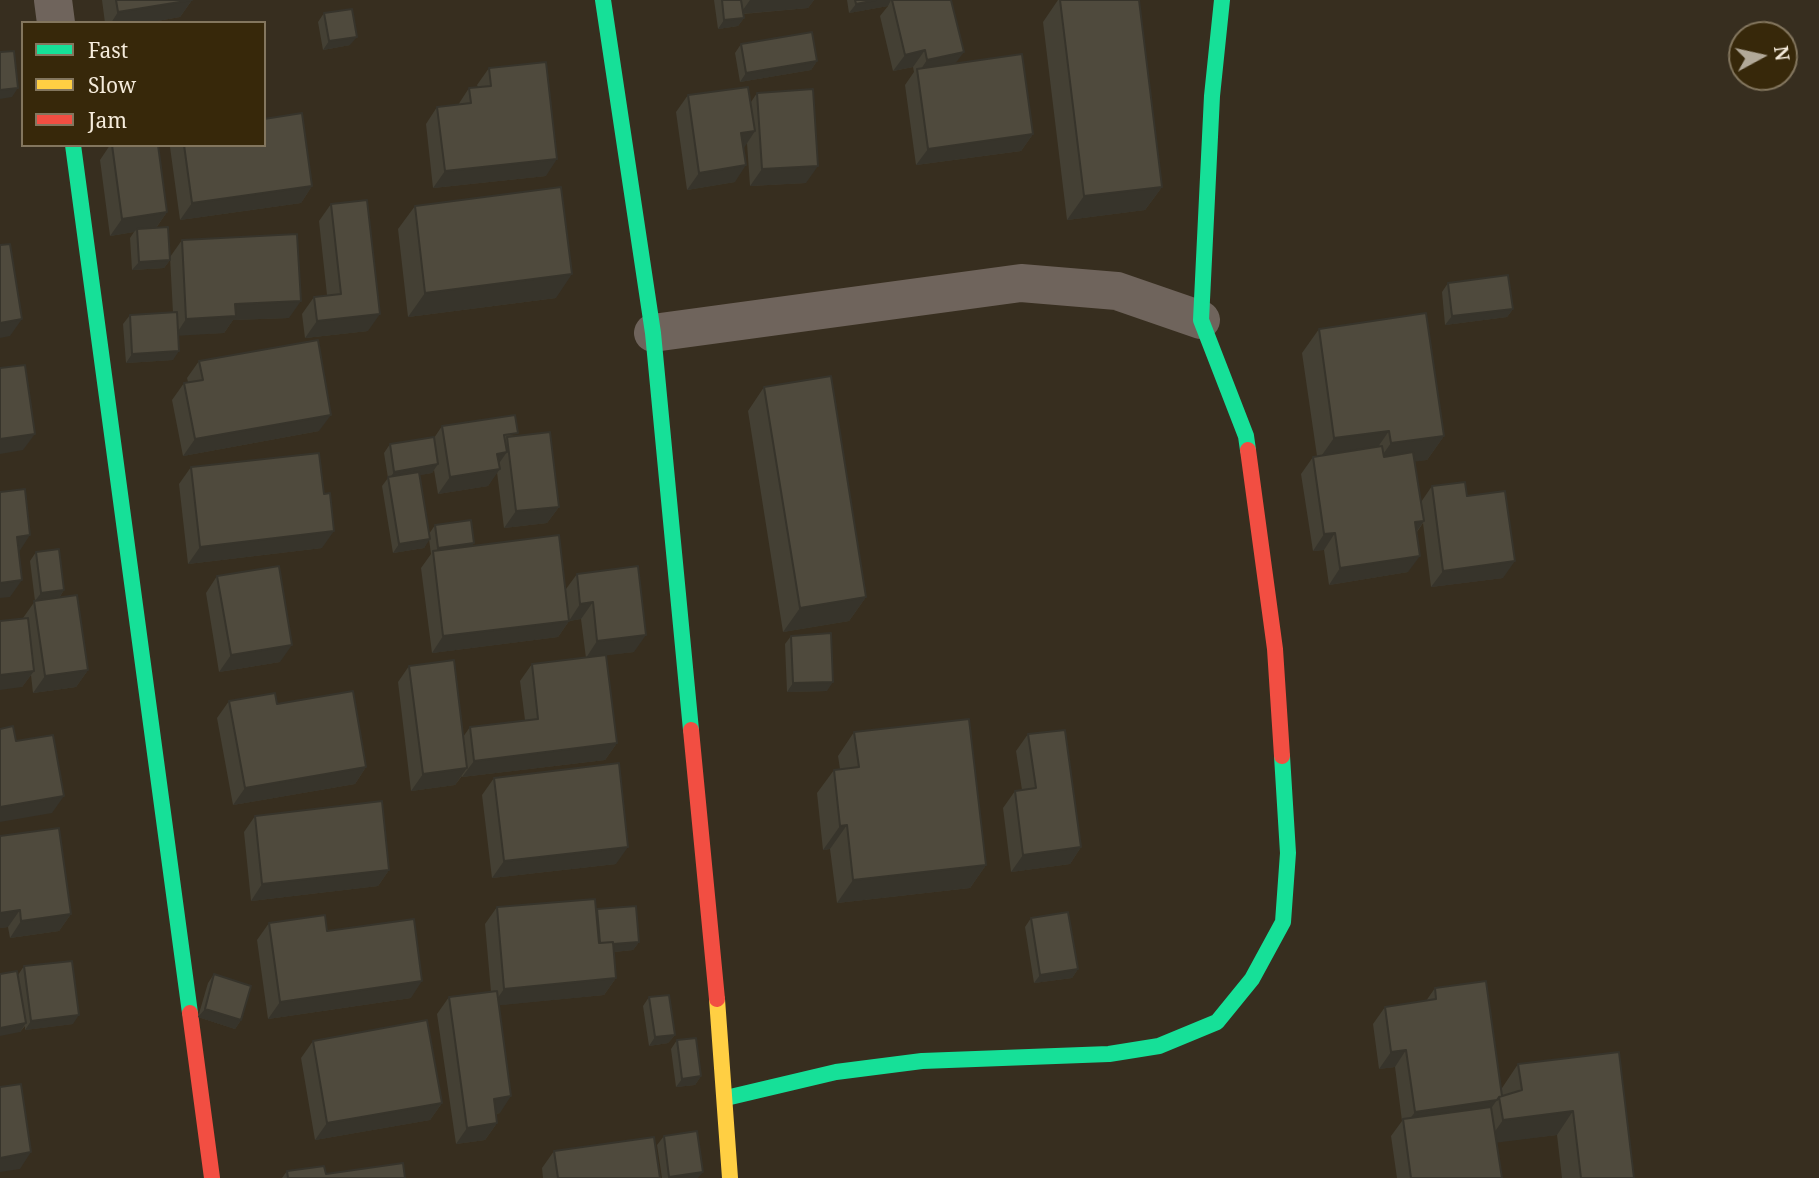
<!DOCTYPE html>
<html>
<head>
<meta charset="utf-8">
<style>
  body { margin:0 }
  #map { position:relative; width:1819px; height:1178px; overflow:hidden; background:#372e1f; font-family:"Noto Serif",serif }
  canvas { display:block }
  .legend { position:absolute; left:21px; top:21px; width:245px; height:126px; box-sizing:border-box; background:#37280a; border:2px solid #83765e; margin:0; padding:9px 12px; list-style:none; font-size:21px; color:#f5ebdb }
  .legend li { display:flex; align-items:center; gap:14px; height:35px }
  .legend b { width:35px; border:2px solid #83765e }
  .north { position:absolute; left:1728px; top:21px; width:70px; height:70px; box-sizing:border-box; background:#37280a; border:2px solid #83765e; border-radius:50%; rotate:82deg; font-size:19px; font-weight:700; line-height:28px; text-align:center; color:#f5ebdb }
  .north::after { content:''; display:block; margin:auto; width:24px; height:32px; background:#b2a999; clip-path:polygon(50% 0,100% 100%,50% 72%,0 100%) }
</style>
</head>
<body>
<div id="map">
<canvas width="1819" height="1178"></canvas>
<ul class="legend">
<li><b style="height:9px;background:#16e098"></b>Fast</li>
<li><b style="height:9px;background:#ffcf43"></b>Slow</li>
<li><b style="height:9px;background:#f24e42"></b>Jam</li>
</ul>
<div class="north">N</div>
</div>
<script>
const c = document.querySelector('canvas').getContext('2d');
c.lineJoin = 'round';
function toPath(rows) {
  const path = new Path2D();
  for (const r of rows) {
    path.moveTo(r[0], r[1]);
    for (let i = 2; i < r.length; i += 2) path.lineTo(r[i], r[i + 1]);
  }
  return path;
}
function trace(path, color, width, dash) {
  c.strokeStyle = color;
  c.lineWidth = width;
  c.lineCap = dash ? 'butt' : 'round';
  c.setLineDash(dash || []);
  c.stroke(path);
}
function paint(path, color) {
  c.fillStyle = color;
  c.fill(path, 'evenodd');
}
trace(toPath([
  [53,0,56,23],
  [653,333,1021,283,1117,291,1201,320]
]), '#6f645c', 38);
trace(toPath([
  [603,0,653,333,691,730],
  [1222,0,1212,96,1201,320,1246,436,1248,450],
  [73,145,190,1013],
  [726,1098,836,1072,922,1061,1109,1054,1159,1046,1217,1022,1252,979,1283,922,1288,853,1282,756]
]), '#16e098', 16);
trace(toPath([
  [717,999,730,1178]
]), '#ffcf43', 16);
trace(toPath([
  [1248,450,1275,649,1282,756],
  [691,730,717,999],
  [190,1013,212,1178]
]), '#f24e42', 16);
paint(toPath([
  [102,0,192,0,180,17,146,23,105,23],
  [714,0,814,0,808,8,743,14,744,18,738,26,718,29],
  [847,0,951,0,955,63,1033,134,1021,151,916,165,905,85,914,72,913,67,893,71,880,16,888,6,849,13],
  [1058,0,1139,0,1162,187,1145,210,1067,220,1043,22],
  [324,13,350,45,323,50,318,22],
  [741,44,817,61,811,70,740,82,735,53],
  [489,68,546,176,433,188,426,124,437,107,458,105,469,88,478,87,477,85],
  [757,93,806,183,750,186,747,143,743,148,735,182,687,190,676,112,688,95,751,102],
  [110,145,158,145,167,212,156,228,170,260,164,268,132,270,130,238,134,232,110,236,100,160],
  [171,145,264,145,312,186,301,203,180,220,170,147],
  [331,204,368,331,305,338,302,314,314,297,327,295,319,221],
  [415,206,556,298,408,317,398,229],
  [182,240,289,318,233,320,224,333,178,335,173,360,126,363,123,324,130,315,173,313,170,257],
  [1448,283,1513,309,1507,317,1445,325,1442,292],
  [1319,329,1444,436,1427,460,1415,461,1421,502,1432,486,1467,496,1503,578,1431,587,1423,523,1417,532,1408,572,1329,585,1324,550,1313,551,1301,474,1313,457,1317,456,1302,353],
  [199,361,319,431,183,456,172,400,184,383,188,382,187,378],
  [764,387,866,597,849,621,783,632,748,411],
  [442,426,516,436,559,507,547,523,504,528,497,472,488,486,438,494,434,470,432,473,419,475,429,534,435,525,474,543,472,546,566,589,577,574,634,652,597,656,617,743,605,760,462,777,462,776,455,785,411,791,398,682,409,666,463,737,470,727,525,720,520,681,532,664,586,658,581,619,569,621,558,637,432,653,421,568,431,554,429,539,424,548,393,553,382,486,388,478,384,453,390,444,434,438],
  [191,467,322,548,188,564,179,484],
  [36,552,64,590,59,598,88,670,76,687,33,693,31,675,22,687,23,618,35,601,30,561],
  [217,576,280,662,219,672,206,593],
  [791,636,827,691,787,692,785,644],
  [229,701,366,767,355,784,233,805,217,718],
  [854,732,986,865,970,888,837,903,830,849,823,850,817,793,834,770,840,769,838,756],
  [1028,734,1081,847,1070,864,1011,872,1003,808,1015,791,1022,790,1016,751],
  [494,778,616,864,492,878,482,795],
  [255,816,389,870,378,886,251,901,244,832],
  [0,836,71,914,59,931,10,938,8,927,0,928],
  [497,907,596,911,597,909,639,942,633,950,614,952,616,978,604,995,499,1005,500,1113,496,1114,497,1123,485,1140,456,1144,437,1014,449,997,491,992,485,924],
  [1031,918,1078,969,1072,978,1034,983,1025,927],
  [269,923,327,931,411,998,268,1019,257,940],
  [24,966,73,1024,25,1030,25,1026,20,1032,18,975],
  [214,974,241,1020,235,1029,198,1017,208,983],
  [1435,988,1502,1096,1502,1088,1518,1064,1619,1052,1634,1178,1562,1178,1557,1135,1496,1142,1501,1178,1397,1178,1391,1136,1402,1121,1395,1067,1379,1069,1373,1024,1385,1007,1426,1001],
  [649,997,675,1035,668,1043,649,1046,643,1006],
  [677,1040,701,1076,695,1085,676,1087,671,1049],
  [313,1041,442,1103,430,1120,315,1140,301,1058],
  [664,1136,698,1178,662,1178,657,1145],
  [554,1151,660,1178,543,1178,542,1168],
  [287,1171,405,1178,282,1178]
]), '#444034');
paint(toPath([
  [192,0,180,17,146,23,111,23,118,12],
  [750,0,814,0,808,8,740,14],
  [876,0,891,0,888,6,849,13,856,4],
  [744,18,738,26,718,29,724,20],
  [357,37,350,45,323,50,329,41],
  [925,50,913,67,893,71,905,55],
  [964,52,952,68,917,75,927,60],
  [817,61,811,70,740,82,746,73],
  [18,88,12,97,0,99,0,90],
  [755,131,744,148,741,133],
  [1033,134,1021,151,916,165,928,149],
  [557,159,546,176,433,188,445,171],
  [746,165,735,182,687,190,699,173],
  [818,166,806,183,750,186,762,169],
  [312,186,301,203,180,220,192,203],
  [1162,187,1145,210,1067,220,1084,196],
  [167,212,155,229,137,229,134,232,110,236,122,219],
  [170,260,164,268,132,270,139,262],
  [572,274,556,298,408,317,425,293],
  [301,301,289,318,233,320,224,333,175,336,186,319,235,304],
  [1513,309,1507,317,1445,325,1452,316],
  [380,314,368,331,305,338,317,321],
  [22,319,10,336,0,338,0,323],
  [179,351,173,360,126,363,132,354],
  [331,415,319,431,183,456,195,439],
  [1389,431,1373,454,1317,462,1334,438],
  [35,434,23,450,0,454,0,439],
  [1444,436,1427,460,1374,467,1391,443],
  [507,452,495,469,497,454],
  [438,464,432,473,388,481,394,472],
  [500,469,488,486,438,494,450,477],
  [559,507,547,523,504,528,516,511],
  [1424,521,1412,538,1415,522],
  [334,531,322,548,188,564,200,547],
  [1335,533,1324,550,1313,551,1324,534],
  [30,535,19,552,17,537],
  [430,539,424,548,393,553,399,544],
  [474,543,468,552,434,555,438,548],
  [1420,556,1408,572,1329,585,1340,568],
  [1515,561,1503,578,1431,587,1443,571],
  [22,580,10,597,0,598,0,583],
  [64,590,58,599,35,601,41,593],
  [866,597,849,621,783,632,800,608],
  [593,602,581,619,569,621,558,637,432,653,443,636,569,621,580,604],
  [646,635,634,652,586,658,597,641],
  [292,645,280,662,219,672,231,655],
  [88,670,76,687,33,693,45,676],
  [34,671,22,687,0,690,0,675],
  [833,682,827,691,787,692,793,683],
  [617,743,605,760,462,777,474,761],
  [366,767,355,784,233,805,245,788],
  [467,768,455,785,411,791,423,774],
  [64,796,52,813,0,822,0,807],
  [847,825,830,849,823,850,840,826],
  [628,847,616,864,492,878,504,861],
  [1081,847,1070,864,1011,872,1023,855],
  [986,865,970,888,837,903,853,880],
  [389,870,378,886,251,901,262,884],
  [20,910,8,927,0,928,0,913],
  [71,914,59,931,10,938,21,921],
  [639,942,633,950,594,954,600,945],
  [1078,969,1072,978,1034,983,1040,975],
  [616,978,604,995,492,1006,504,989],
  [422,981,411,998,268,1019,280,1002],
  [205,1009,241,1020,235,1029,198,1017],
  [79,1015,73,1024,25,1030,31,1021],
  [26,1023,20,1032,0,1036,0,1028],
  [675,1035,668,1043,649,1046,655,1037],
  [1406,1050,1395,1067,1379,1069,1391,1052],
  [701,1076,695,1085,676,1087,682,1079],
  [511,1096,500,1113,482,1116,494,1099],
  [1497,1100,1485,1117,1403,1128,1415,1112],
  [442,1103,430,1120,315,1140,327,1123],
  [1573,1111,1557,1135,1486,1144,1503,1120],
  [497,1123,485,1140,456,1144,467,1128],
  [31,1152,20,1169,0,1172,0,1158],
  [703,1172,698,1178,668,1178,669,1177]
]), '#37342b');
const building = toPath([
  [116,0,192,0,118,12,116,0],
  [722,0,741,0,744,18,724,20,722,0],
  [855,0,876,0,856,4,855,0],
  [892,0,951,0,964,52,927,60,925,50,905,55,892,0],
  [1060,0,1139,0,1162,187,1084,196,1060,0],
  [352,9,357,37,329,41,324,13,352,9],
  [812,32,817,61,746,73,741,44,812,32],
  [14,51,18,88,0,90,0,52,14,51],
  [1022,54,1033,134,928,149,917,69,1022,54],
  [546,62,557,159,445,171,437,107,471,103,469,88,491,86,489,68,546,62],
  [748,87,755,131,741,133,746,165,699,173,688,95,748,87],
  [813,89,818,166,762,169,757,93,813,89],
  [302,113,312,186,192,203,184,145,264,145,264,119,302,113],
  [112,145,158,145,167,212,122,219,112,145],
  [561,187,572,274,425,293,415,206,561,187],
  [367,200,380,314,317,321,314,297,341,294,331,204,367,200],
  [168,227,170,260,139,262,137,229,168,227],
  [297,234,301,301,235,304,236,316,186,319,182,240,297,234],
  [10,244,22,319,0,323,0,245,10,244],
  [1508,275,1513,309,1452,316,1448,283,1508,275],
  [177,312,179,351,132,354,130,315,177,312],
  [1426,313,1444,436,1391,443,1389,431,1334,438,1319,329,1426,313],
  [318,340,331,415,195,439,184,383,203,380,199,361,318,340],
  [25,365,35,434,0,439,0,368,25,365],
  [831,376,866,597,800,608,764,387,831,376],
  [515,415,518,433,504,435,507,452,497,454,500,469,450,477,442,426,515,415],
  [550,432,559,507,516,511,507,437,550,432],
  [434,437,438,464,394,472,390,444,434,437],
  [1382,446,1384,457,1413,452,1424,521,1415,522,1420,556,1340,568,1335,533,1324,534,1313,457,1382,446],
  [319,453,324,494,330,493,334,531,200,547,191,467,319,453],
  [419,472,430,539,399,544,388,477,419,472],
  [1465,482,1467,496,1505,491,1515,561,1443,571,1432,486,1465,482],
  [25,489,30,535,17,537,22,580,0,583,0,492,25,489],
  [471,520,474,543,438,548,435,525,471,520],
  [559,535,569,621,443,636,433,551,559,535],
  [59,549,64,590,41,593,36,552,59,549],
  [279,566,292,645,231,655,217,576,279,566],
  [638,566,646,635,597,641,593,602,580,604,577,574,638,566],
  [77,595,88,670,45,676,34,601,77,595],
  [28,618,34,671,0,675,0,621,28,618],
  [831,633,833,682,793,683,791,636,831,633],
  [606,655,617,743,474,761,470,727,538,719,532,664,606,655],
  [454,660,467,768,423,774,409,666,454,660],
  [353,691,366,767,245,788,229,701,275,693,277,704,353,691],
  [969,719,986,865,853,880,847,825,840,826,834,770,859,767,854,732,969,719],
  [13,726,16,741,53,735,64,796,0,807,0,729,13,726],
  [1065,730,1081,847,1023,855,1015,791,1036,788,1028,734,1065,730],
  [619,763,628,847,504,861,494,778,619,763],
  [382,801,389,870,262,884,255,816,382,801],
  [59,828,71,914,21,921,20,910,0,913,0,836,59,828],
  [595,899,599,943,613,942,616,978,504,989,497,907,595,899],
  [636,906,639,942,613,944,613,942,600,943,597,909,636,906],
  [1068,912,1078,969,1040,975,1031,918,1068,912],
  [325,915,327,931,414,919,422,981,280,1002,269,923,325,915],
  [72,961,79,1015,31,1021,24,966,72,961],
  [17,971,26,1023,0,1028,0,974,17,971],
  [214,974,251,986,241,1020,205,1009,214,974],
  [1486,981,1502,1096,1499,1097,1497,1100,1415,1112,1406,1050,1391,1052,1385,1007,1436,999,1435,988,1486,981],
  [497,991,511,1096,494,1099,497,1123,467,1128,449,997,497,991],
  [669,995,675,1035,655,1037,649,997,669,995],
  [427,1020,442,1103,327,1123,313,1041,427,1020],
  [696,1038,701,1076,682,1079,677,1040,696,1038],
  [1619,1052,1634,1178,1581,1178,1573,1111,1503,1120,1499,1097,1522,1090,1518,1064,1619,1052],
  [21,1084,31,1152,0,1158,0,1087,21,1084],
  [1491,1107,1502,1178,1411,1178,1403,1119,1491,1107],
  [697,1131,703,1172,669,1177,664,1136,697,1131],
  [654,1137,660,1178,558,1178,554,1151,654,1137],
  [403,1163,405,1178,288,1178,287,1171,324,1166,326,1174,403,1163]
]);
paint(building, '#4f4a3d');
trace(building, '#37342b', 2);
</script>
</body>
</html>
